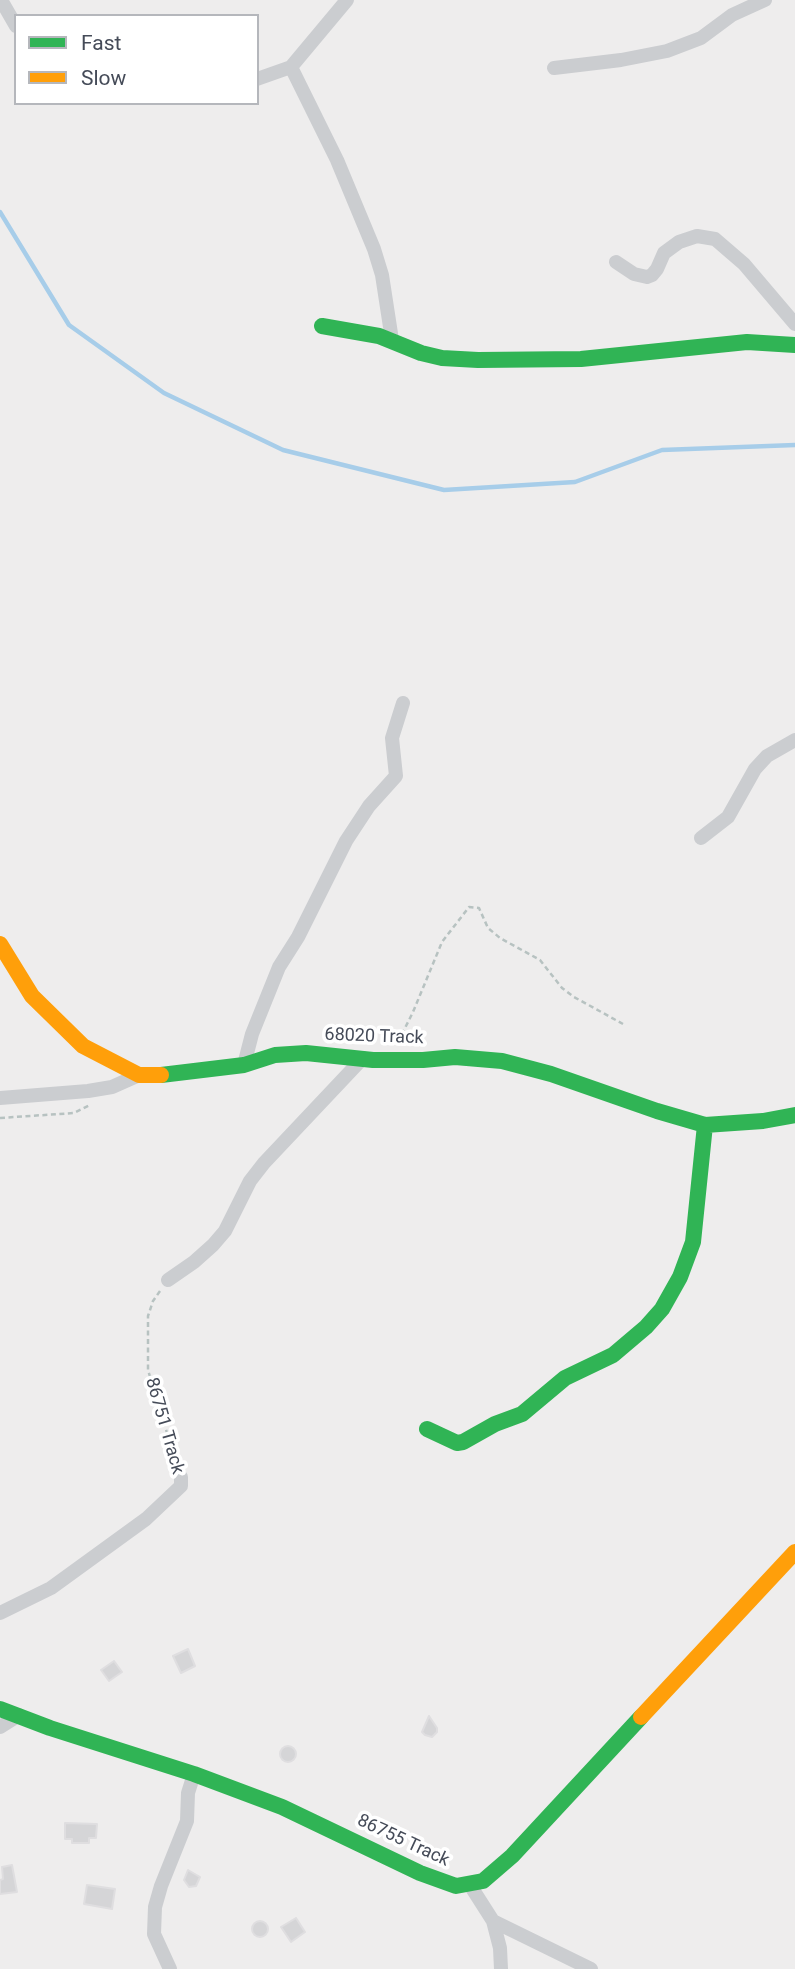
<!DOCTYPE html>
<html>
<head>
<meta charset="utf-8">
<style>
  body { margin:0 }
  #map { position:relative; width:795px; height:1969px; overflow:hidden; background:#eeeded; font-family:Roboto,sans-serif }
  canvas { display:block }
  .legend { position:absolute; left:14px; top:14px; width:245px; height:91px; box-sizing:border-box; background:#fff; border:2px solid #b5b7bc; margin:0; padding:9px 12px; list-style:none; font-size:21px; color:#454b58 }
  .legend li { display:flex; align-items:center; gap:14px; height:35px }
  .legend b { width:35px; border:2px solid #b5b7bc }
</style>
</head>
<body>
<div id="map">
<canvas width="795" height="1969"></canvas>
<ul class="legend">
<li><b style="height:9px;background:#30b455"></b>Fast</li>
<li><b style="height:9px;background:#ff9f0a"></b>Slow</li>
</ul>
</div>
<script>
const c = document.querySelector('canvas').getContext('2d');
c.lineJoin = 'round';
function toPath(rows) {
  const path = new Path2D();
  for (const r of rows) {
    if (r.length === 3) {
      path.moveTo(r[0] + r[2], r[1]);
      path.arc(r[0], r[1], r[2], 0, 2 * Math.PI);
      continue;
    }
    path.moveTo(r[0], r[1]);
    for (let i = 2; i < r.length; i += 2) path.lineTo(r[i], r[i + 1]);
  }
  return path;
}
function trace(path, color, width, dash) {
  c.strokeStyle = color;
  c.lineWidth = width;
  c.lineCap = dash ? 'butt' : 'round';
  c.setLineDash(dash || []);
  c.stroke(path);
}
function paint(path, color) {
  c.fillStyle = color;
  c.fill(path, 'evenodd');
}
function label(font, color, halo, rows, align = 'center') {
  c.font = font + ' Roboto,sans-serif';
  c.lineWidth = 7;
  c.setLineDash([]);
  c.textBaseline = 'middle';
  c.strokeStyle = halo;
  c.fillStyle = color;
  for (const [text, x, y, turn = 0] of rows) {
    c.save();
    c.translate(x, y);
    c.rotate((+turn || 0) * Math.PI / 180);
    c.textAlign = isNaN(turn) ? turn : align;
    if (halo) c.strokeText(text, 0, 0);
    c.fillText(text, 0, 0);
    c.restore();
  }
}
trace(toPath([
  [0,212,69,325,164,393,283,450,444,490,575,482,662,450,795,445]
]), '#a7cde9', 4.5);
const building = toPath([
  [188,1649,195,1666,181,1673,173,1656,188,1649],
  [114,1661,122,1672,109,1681,101,1670,114,1661],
  [429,1716,437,1728,437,1732,432,1737,425,1735,422,1732,429,1716],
  [288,1754,8],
  [65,1823,97,1824,96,1838,89,1838,89,1843,72,1843,72,1839,65,1839,65,1823],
  [12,1865,17,1892,0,1894,0,1880,3,1879,2,1867,12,1865],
  [188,1870,200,1877,196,1886,189,1887,184,1880,188,1870],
  [87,1885,115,1889,112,1909,84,1904,87,1885],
  [296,1918,305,1932,291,1942,281,1927,296,1918],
  [260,1929,8]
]);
paint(building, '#d5d5d7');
trace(building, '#dfdee0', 2);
trace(toPath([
  [398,1042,413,1012,442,942,469,907,479,908,488,928,500,938,540,960,562,988,574,997,623,1024],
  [0,1118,74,1113,90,1105],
  [160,1291,153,1301,148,1316,148,1370,177,1466]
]), '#b7c2c1', 2.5, [5, 3.5]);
trace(toPath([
  [1,0,16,26],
  [291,67,337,160,374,249,382,275,392,340],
  [554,68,621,60,667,51,701,38,732,15,765,0],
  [257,79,291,67,347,0],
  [616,262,634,274,647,277,652,275,657,269,664,253,679,242,697,236,715,239,744,264,795,324],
  [701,838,728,817,755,769,767,756,795,740],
  [244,1065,252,1034,279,967,298,937,346,841,369,806,396,776,392,738,403,703],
  [0,1098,88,1091,112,1087,139,1075],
  [168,1280,194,1262,213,1245,225,1231,250,1181,264,1163,363,1058],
  [0,1613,51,1588,146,1519,181,1486,181,1477],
  [0,1727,19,1715],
  [470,1885,493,1921,591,1969],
  [493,1921,500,1948,501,1969],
  [170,1969,154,1934,155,1907,161,1886,187,1821,188,1793,194,1774]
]), '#cbcdd0', 14);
trace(toPath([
  [322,326,379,336,421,353,442,358,478,360,581,359,747,342,795,345],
  [161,1075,244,1065,275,1055,306,1053,373,1060,423,1060,455,1057,502,1061,551,1074,657,1111,705,1125,763,1121,795,1115],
  [427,1429,457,1443,463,1442,495,1424,522,1414,565,1378,613,1355,646,1327,662,1309,680,1277,693,1242,705,1125],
  [0,1709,50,1728,194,1774,282,1807,420,1873,456,1886,483,1881,512,1856,641,1717]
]), '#30b455', 16);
trace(toPath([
  [0,944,32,996,83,1046,139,1075,161,1075],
  [641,1717,795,1552]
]), '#ff9f0a', 16);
label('18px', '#454b58', '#fff', [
  ["68020 Track",374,1037,2],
  ["86751 Track",164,1426,74],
  ["86755 Track",403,1841,25]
]);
</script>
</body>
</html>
